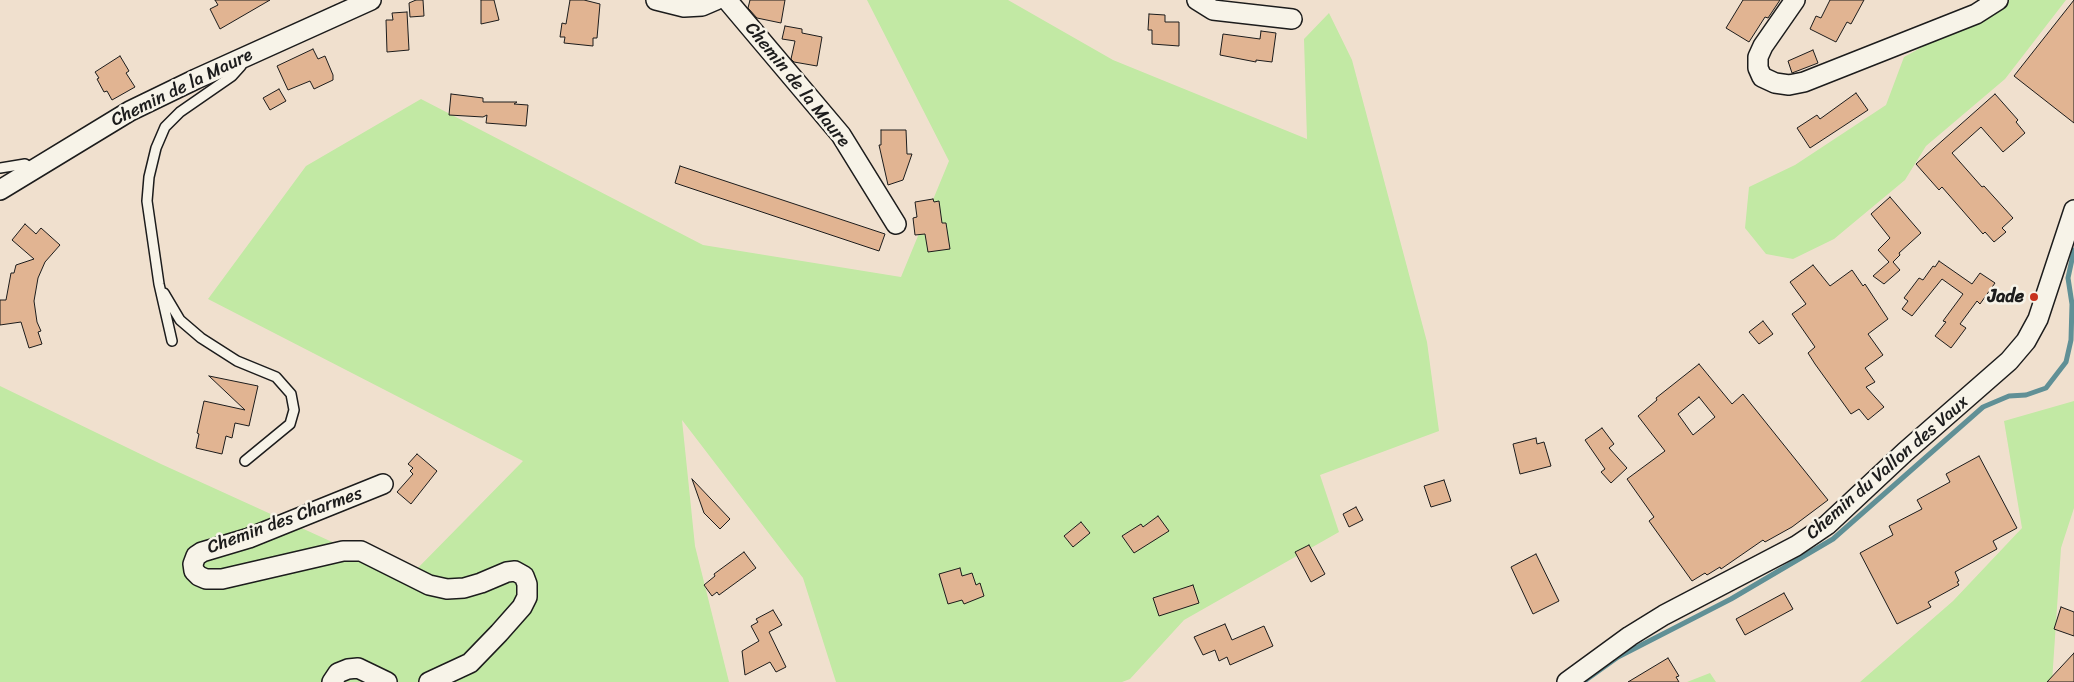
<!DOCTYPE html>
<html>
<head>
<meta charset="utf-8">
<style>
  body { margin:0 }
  canvas { display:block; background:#f0e0ce }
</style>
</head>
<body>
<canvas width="2074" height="682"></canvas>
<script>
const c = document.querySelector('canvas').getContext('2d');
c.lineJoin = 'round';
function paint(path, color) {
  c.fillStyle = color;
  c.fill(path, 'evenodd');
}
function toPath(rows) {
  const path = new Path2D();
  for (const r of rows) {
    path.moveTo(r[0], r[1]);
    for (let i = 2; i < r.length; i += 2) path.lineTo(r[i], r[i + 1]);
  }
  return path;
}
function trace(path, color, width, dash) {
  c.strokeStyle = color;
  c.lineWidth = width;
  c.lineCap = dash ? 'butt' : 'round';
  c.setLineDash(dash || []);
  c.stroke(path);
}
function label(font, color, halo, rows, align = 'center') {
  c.font = font + ' Sriracha,sans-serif';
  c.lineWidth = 5;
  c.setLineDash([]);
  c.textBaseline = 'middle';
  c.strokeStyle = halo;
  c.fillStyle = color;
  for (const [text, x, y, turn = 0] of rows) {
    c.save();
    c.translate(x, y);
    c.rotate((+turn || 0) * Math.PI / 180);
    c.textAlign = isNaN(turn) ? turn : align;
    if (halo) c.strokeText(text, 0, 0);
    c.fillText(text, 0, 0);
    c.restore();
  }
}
paint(toPath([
  [867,0,1008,0,1113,60,1307,139,1304,39,1329,13,1352,60,1427,342,1439,431,1320,475,1339,532,1184,620,1130,679,1122,682,836,682,803,578,682,420,695,546,729,682,0,682,0,386,161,464,409,577,523,461,208,299,306,166,421,99,703,245,901,277,949,161],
  [2008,0,2066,0,2005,79,1926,146,1905,180,1834,239,1793,259,1766,254,1745,228,1749,187,1795,165,1886,105,1904,57],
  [2074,401,2074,508,2061,548,2052,682,1860,682,1953,601,2022,528,2004,421],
  [1710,673,1716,682,1687,682]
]), '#c2e9a4');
trace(toPath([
  [1583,682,1618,657,1731,599,1833,539,1983,407,2009,396,2026,395,2046,388,2066,362,2071,340,2072,304,2068,278,2074,250]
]), '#609096', 5);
const building = toPath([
  [215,0,270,0,220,29,210,9,218,5,215,0],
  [416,0,423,0,424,16,410,17,409,3,416,0],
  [481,0,494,0,499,20,481,24,481,0],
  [570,0,584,0,600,4,597,38,593,38,593,46,564,43,565,37,560,37,562,23,566,24,570,0],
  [750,0,785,0,781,23,757,18,748,8,750,0],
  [1743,0,1780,0,1768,18,1765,17,1749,42,1726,28,1743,0],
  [1830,0,1864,0,1851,24,1847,22,1836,42,1810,29,1816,16,1821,18,1830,0],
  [2074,0,2074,123,2014,76,2074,0],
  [407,12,409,50,387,52,386,20,393,20,392,13,407,12],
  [1149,14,1165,15,1165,22,1179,22,1179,46,1152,44,1152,30,1148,30,1149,14],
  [785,26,802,29,802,33,822,37,817,66,794,62,791,59,795,41,782,39,785,26],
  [1261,31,1276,33,1272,62,1256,60,1256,62,1220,55,1223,34,1260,39,1261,31],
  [313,49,318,59,325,56,333,75,333,80,314,89,310,81,288,90,277,66,313,49],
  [1813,50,1818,63,1792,73,1788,61,1813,50],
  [120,56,129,71,126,73,135,87,112,100,107,91,104,92,97,79,99,78,95,72,120,56],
  [279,89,286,101,270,110,263,98,279,89],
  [1856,93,1868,110,1810,148,1797,128,1817,115,1820,119,1856,93],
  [451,94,483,98,483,102,517,102,514,104,528,105,526,126,486,123,487,115,483,117,449,115,451,94],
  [1995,94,2018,120,2016,122,2025,133,2003,152,1981,127,1952,153,1982,187,1984,186,2013,218,2002,228,2006,232,1994,242,1985,232,1983,234,1942,187,1939,190,1916,164,1995,94],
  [881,130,906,130,907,154,912,154,903,180,888,185,879,145,881,145,881,130],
  [680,166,885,234,879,251,675,183,680,166],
  [1890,197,1921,233,1899,253,1900,255,1893,262,1900,270,1884,284,1873,276,1889,262,1878,250,1890,238,1871,214,1890,197],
  [933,199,934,202,939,201,942,223,946,223,950,249,928,252,925,234,915,235,913,218,917,217,915,202,933,199],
  [25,224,36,234,41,228,60,245,45,262,38,278,34,301,37,322,41,331,38,332,42,344,29,348,21,322,0,325,0,300,6,300,11,273,14,273,16,265,34,259,12,240,25,224],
  [1939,261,1972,284,1980,273,1995,283,1980,304,1977,301,1960,324,1966,328,1951,348,1935,336,1946,322,1943,321,1963,294,1942,279,1912,316,1902,309,1908,301,1904,298,1919,278,1923,280,1933,266,1935,267,1939,261],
  [1813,265,1830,286,1852,270,1863,286,1865,284,1888,319,1868,334,1883,355,1865,368,1875,382,1866,387,1884,407,1868,420,1859,409,1851,414,1815,364,1808,353,1815,347,1792,314,1806,304,1790,282,1813,265],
  [1763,321,1773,334,1759,344,1749,332,1763,321],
  [1699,364,1732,404,1743,394,1828,500,1792,527,1765,542,1763,540,1721,569,1720,567,1707,575,1705,573,1692,581,1649,521,1654,517,1627,479,1665,451,1638,416,1657,400,1656,398,1699,364],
  [1699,397,1715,417,1693,435,1678,414,1699,397],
  [209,376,258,386,249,426,235,423,232,438,226,436,222,454,196,448,199,434,197,433,204,401,245,410,209,376],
  [1602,428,1614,444,1609,448,1627,468,1611,483,1601,472,1605,469,1585,440,1602,428],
  [1536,438,1537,444,1544,442,1551,466,1520,474,1513,444,1536,438],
  [417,454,437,471,411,504,397,492,413,474,410,471,413,468,408,464,417,454],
  [1979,456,2017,528,1993,541,1997,549,1955,572,1959,581,1957,582,1959,585,1928,602,1931,607,1897,624,1860,553,1893,535,1889,526,1922,509,1917,500,1950,482,1946,474,1979,456],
  [692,479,730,519,720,529,704,513,692,479],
  [1444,480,1451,501,1431,507,1424,486,1444,480],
  [1356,507,1363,520,1349,527,1343,514,1356,507],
  [1158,516,1169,531,1134,553,1122,536,1141,524,1143,527,1158,516],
  [1081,522,1090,533,1073,547,1064,536,1081,522],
  [1309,545,1325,574,1311,582,1295,552,1309,545],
  [744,552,756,568,719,595,717,592,712,596,704,585,715,576,714,574,744,552],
  [1536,554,1559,601,1533,614,1511,567,1536,554],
  [960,568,962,576,972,573,976,585,980,583,984,596,964,604,962,600,948,604,939,574,960,568],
  [1193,585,1199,603,1159,616,1153,598,1193,585],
  [1784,593,1793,609,1745,635,1736,619,1784,593],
  [2061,607,2074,612,2074,636,2054,629,2061,607],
  [773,610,782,625,769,632,786,667,776,672,770,662,745,675,742,651,759,641,751,626,758,622,756,619,773,610],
  [1225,624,1232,640,1264,626,1273,646,1230,665,1227,657,1219,661,1215,650,1203,655,1194,637,1225,624],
  [2074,653,2074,682,2047,682,2074,653],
  [1668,658,1679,676,1676,677,1679,682,1628,682,1668,658]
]);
paint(building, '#e1b492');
trace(building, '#1c1c1c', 1);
const lane = toPath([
  [0,168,25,164,32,169],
  [164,293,180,320,201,338,237,361,276,377,291,394,294,410,290,424,245,461],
  [172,341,159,284,147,201,149,177,156,148,165,127,180,112,232,76,241,66,241,63]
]);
const street = toPath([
  [656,0,684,7,702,6,716,0],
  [727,0,841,135,896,224],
  [1197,0,1213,10,1292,19],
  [1795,0,1763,46,1758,57,1758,68,1762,77,1775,83,1789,85,1804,82,1976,14,1998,0],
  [0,190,130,111,196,79,371,0],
  [383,484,249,538,202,552,196,556,193,564,194,571,199,576,206,579,222,579,343,551,361,551,429,585,447,589,464,588,481,583,507,572,515,571,524,576,527,584,527,597,522,607,499,633,470,663,429,682],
  [332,682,338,673,348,669,358,668,387,682],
  [1567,682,1630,636,1664,615,1796,546,1827,525,1905,452,2009,361,2026,341,2038,319,2074,210]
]);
trace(lane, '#1c1c1c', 12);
trace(street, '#1c1c1c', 22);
trace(lane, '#f7f3e8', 9);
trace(street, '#f7f3e8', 19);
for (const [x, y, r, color] of [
  [2034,297,5,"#c8321e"]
]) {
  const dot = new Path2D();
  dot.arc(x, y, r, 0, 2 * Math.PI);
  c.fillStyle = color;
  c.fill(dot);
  trace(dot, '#f7f3e8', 2);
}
label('18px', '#1c1c1c', '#f7f3e8', [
  ["Chemin de la Maure",797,85,51],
  ["Chemin de la Maure",182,88,-26],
  ["Chemin du Vallon des Vaux",1888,468,-41],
  ["Chemin des Charmes",285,521,-20]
]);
label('bold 18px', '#1c1c1c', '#f7f3e8', [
  ["Jade",2024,297]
], 'right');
</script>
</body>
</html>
